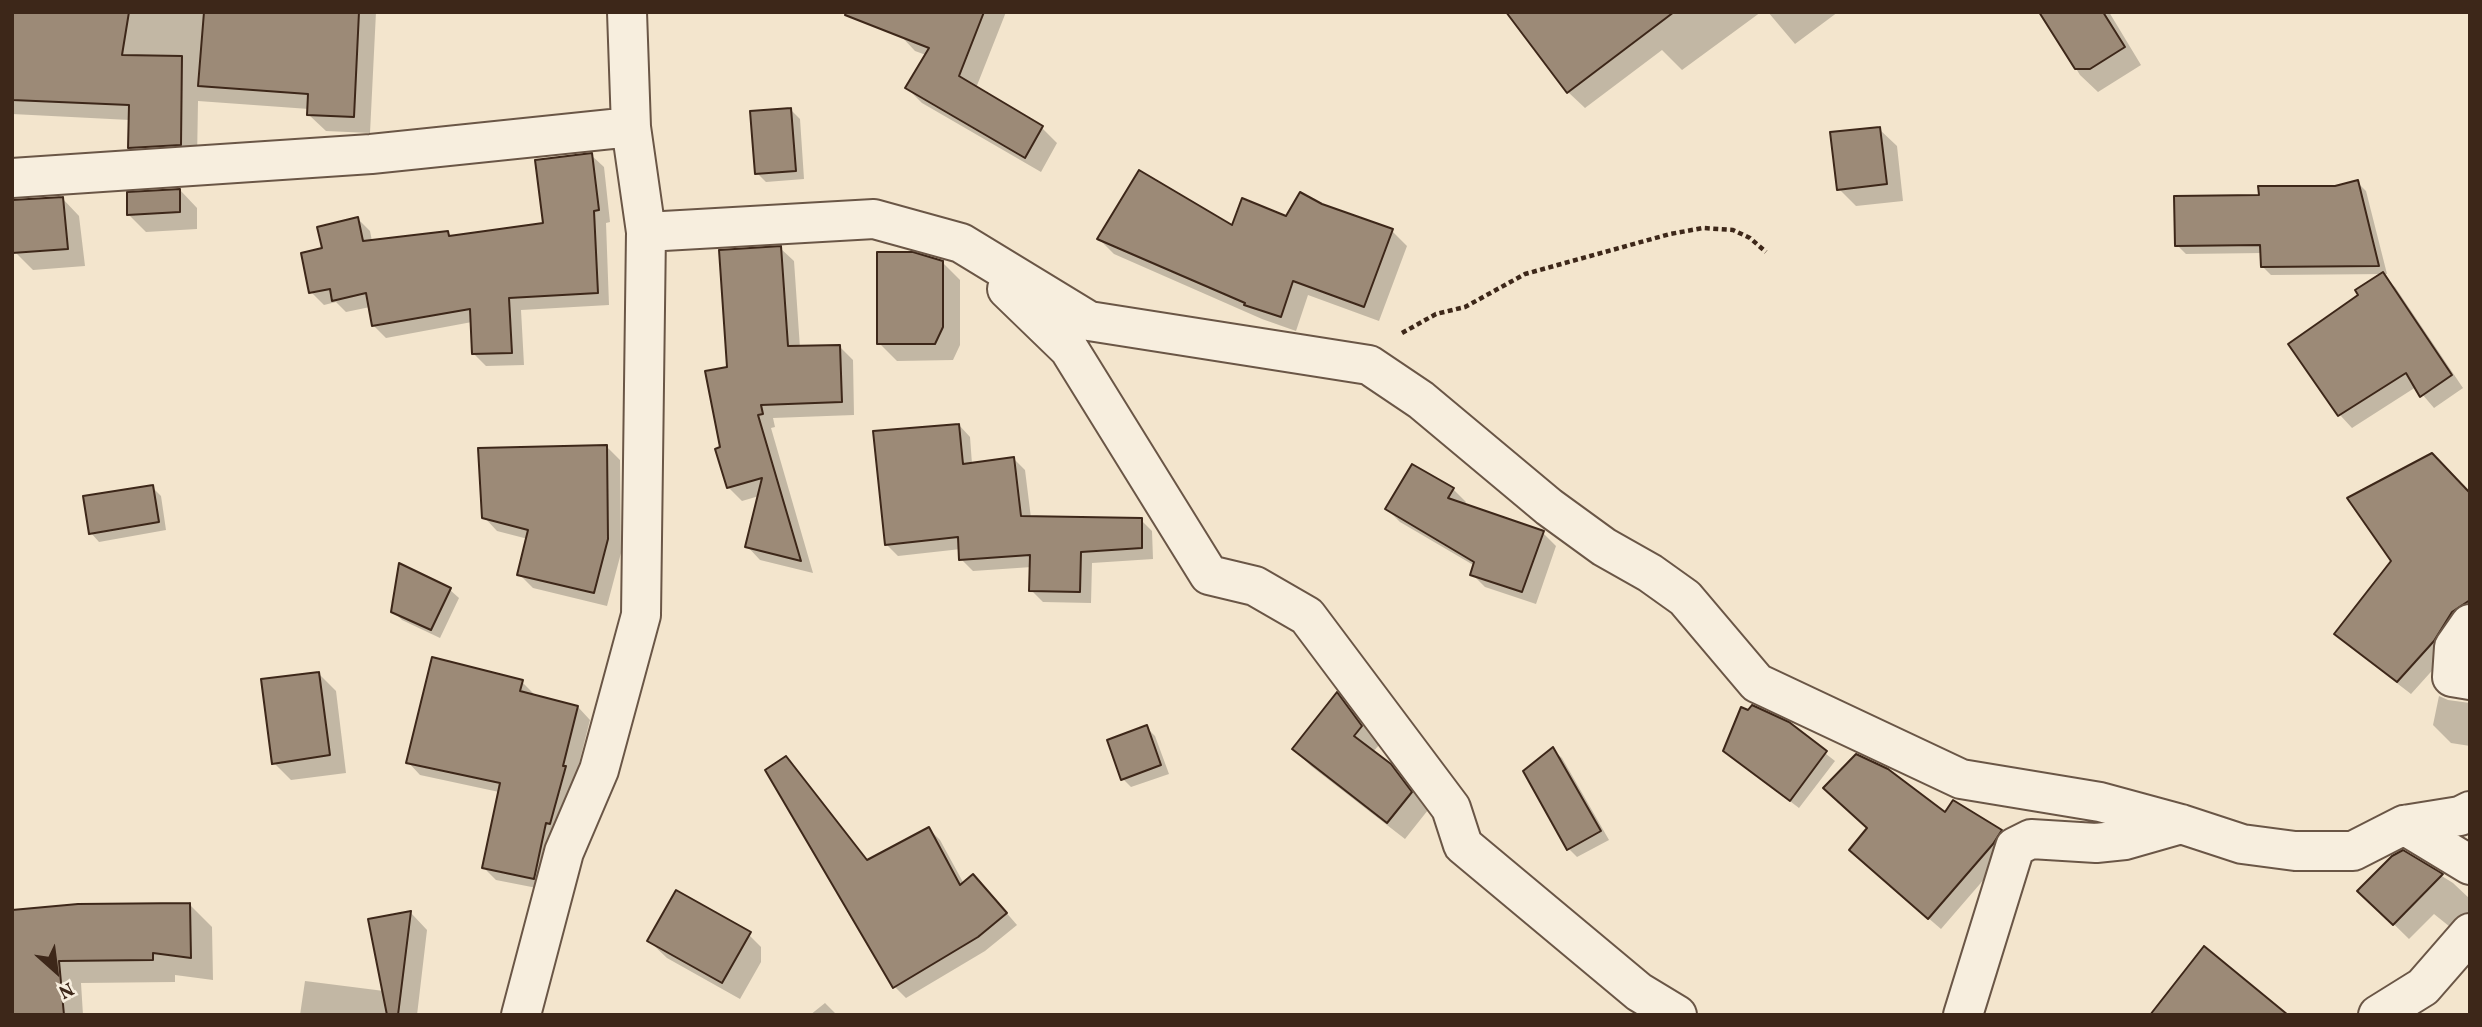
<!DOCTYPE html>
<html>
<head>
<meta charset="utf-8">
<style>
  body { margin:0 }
  #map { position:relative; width:2482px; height:1027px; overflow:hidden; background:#f3e5cd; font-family:Vollkorn,serif }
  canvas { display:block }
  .frame { position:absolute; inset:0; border:14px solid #3d2719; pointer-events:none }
  .north { position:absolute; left:21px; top:936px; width:70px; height:70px; -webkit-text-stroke:5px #f7eede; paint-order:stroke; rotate:152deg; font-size:19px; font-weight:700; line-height:28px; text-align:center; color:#3d2719 }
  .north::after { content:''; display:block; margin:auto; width:24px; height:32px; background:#3d2719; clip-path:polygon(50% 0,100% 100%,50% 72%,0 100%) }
</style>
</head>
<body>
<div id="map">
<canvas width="2482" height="1027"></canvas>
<div class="frame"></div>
<div class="north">N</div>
</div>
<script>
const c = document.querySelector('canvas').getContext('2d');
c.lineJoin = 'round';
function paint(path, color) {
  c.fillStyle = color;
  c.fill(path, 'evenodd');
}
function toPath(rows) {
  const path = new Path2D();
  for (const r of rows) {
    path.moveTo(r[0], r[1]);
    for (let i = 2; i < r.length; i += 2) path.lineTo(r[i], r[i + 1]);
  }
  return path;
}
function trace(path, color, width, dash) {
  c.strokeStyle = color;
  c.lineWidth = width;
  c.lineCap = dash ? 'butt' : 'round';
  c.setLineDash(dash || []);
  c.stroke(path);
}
paint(toPath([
  [12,12,376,12,370,133,326,131,309,115,309,109,198,101,197,161,147,164,130,148,130,120,12,114],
  [909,12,1006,12,976,88,1042,128,1057,143,1041,172,922,103,907,88,926,55,915,51,900,35],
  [1515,12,1761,12,1682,70,1662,50,1585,108,1568,92],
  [1768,12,1838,12,1795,44],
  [2041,12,2109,12,2141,65,2098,92,2080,75],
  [791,110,800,119,804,179,766,182,757,173],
  [1879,129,1897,146,1903,201,1856,206,1839,189],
  [591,155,604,167,610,222,606,223,609,305,521,310,524,365,486,366,474,354,472,322,386,338,374,326,370,307,346,312,336,302,324,305,311,292,324,250,358,219,370,231,372,241,447,233,452,237,545,224],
  [2357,182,2366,191,2387,274,2271,275,2262,266,2262,253,2186,254,2177,245,2261,196,2335,187],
  [180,190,197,208,197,229,146,232,128,214],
  [62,198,79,216,85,266,33,270,16,253],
  [1321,206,1392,231,1407,246,1379,321,1308,295,1296,331,1262,319,1114,254,1099,239,1232,227,1287,219],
  [780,248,794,261,800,348,840,347,853,360,854,415,773,418,775,427,771,428,813,573,760,560,747,546,759,496,742,501,728,487,722,449,729,368],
  [942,262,960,280,960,345,953,360,897,361,879,343],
  [2382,275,2395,287,2463,388,2434,408,2416,387,2352,428,2340,415,2360,295],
  [959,425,970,437,972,464,1014,459,1025,470,1031,518,1141,520,1152,531,1153,559,1092,563,1091,603,1043,602,1031,590,1032,567,973,571,961,559,961,549,898,556,887,545],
  [606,446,620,460,621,553,607,606,533,588,519,574,528,539,497,531,484,517],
  [152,487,161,496,166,530,99,542,91,533],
  [1453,489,1466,502,1464,505,1543,533,1556,546,1536,604,1485,587,1472,574,1475,566,1400,522,1387,509],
  [2470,494,2470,621,2447,654,2411,694,2350,647,2337,634],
  [450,590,459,598,440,638,402,620,393,611],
  [318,673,336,691,346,773,291,780,274,763],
  [522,682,534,694,534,696,578,707,590,720,547,890,496,880,484,868,499,792,420,775,408,762],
  [1337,695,1354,712,1379,745,1373,752,1408,784,1428,810,1405,839,1311,766,1294,749],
  [2439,696,2448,700,2470,703,2470,746,2451,743,2433,725],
  [1788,724,1835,761,1799,808,1734,759],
  [1146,727,1155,736,1169,774,1131,787,1123,779],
  [1553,750,1562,758,1609,840,1577,857,1569,849],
  [786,758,797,770,868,861,929,829,940,840,964,884,985,888,1017,925,985,951,906,998,895,987],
  [1946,815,2001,831,2012,843,2005,855,1941,929,1863,862],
  [2403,852,2453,883,2470,899,2470,935,2465,939,2434,914,2409,939,2360,891],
  [189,904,212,927,213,980,175,975,175,982,81,983,83,1015,12,1015,12,911],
  [411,913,427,930,417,1015,300,1015,305,981,384,991,370,920],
  [744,930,761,947,761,962,740,999,667,958,649,941],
  [825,1003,837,1015,810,1015]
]), '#0003');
const building = toPath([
  [12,12,129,12,122,55,182,56,181,145,128,148,129,105,12,100,12,12],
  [204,12,359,12,354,117,307,115,308,94,198,86,204,12],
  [846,12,984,12,959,76,1043,126,1025,158,905,88,929,48,845,15,846,12],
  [1506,12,1674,12,1567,93,1506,12],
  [2039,12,2103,12,2125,47,2090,69,2075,69,2039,12],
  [791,108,796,171,755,174,750,111,791,108],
  [1880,127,1887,184,1837,190,1830,132,1880,127],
  [592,153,599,210,594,211,598,293,509,298,512,353,472,354,470,309,372,326,366,293,332,301,330,289,309,293,301,253,322,248,317,227,358,217,363,241,448,231,449,236,543,223,535,160,592,153],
  [1139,170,1232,225,1242,198,1286,216,1300,192,1322,204,1393,229,1364,307,1293,281,1281,317,1244,305,1245,303,1097,239,1139,170],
  [2358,180,2379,266,2261,267,2260,245,2175,246,2174,196,2259,195,2258,186,2335,186,2358,180],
  [180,189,180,212,127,215,127,192,180,189],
  [63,197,68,249,12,253,12,200,63,197],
  [781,246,788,346,840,345,842,402,761,405,763,414,758,415,801,561,745,547,762,478,727,488,715,449,720,447,705,371,727,367,719,250,781,246],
  [877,252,913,252,943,261,943,327,935,344,877,344,877,252],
  [2383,272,2452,375,2420,397,2406,373,2338,416,2288,344,2358,295,2355,290,2383,272],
  [959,424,963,464,1014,457,1021,516,1142,518,1142,548,1081,552,1080,592,1029,591,1030,555,959,560,958,537,885,545,873,431,959,424],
  [607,445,608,539,594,593,517,575,528,530,482,518,478,448,607,445],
  [2432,453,2470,493,2470,600,2452,612,2434,641,2397,682,2334,634,2391,561,2347,498,2432,453],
  [1412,464,1454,488,1448,498,1544,531,1522,592,1470,575,1474,562,1385,509,1412,464],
  [153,485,159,522,89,534,83,496,153,485],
  [399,563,451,588,431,630,391,612,399,563],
  [432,657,523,680,520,691,578,706,563,766,566,766,550,824,546,823,534,879,482,868,500,783,406,763,432,657],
  [319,672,330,755,272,764,261,679,319,672],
  [1337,692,1362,726,1354,736,1391,764,1412,792,1387,823,1292,749,1337,692],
  [1752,705,1789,722,1827,751,1790,801,1723,751,1741,707,1748,710,1752,705],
  [1147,725,1161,765,1121,780,1107,740,1147,725],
  [1553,747,1601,831,1567,850,1523,771,1553,747],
  [1856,754,1888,769,1945,812,1953,800,2002,830,1993,844,1928,919,1849,850,1867,828,1823,788,1856,754],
  [786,756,867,860,929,827,960,885,973,874,1007,913,978,937,893,988,765,770,786,756],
  [2403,850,2443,874,2393,925,2357,891,2392,856,2403,850],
  [676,890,751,932,722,983,647,941,676,890],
  [190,903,191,958,153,953,153,960,59,961,64,1015,12,1015,12,910,78,904,190,903],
  [411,911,398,1015,387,1015,368,919,411,911],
  [2204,946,2288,1015,2150,1015,2204,946]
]);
paint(building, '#9c8a77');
trace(building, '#3d2719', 2);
const street = toPath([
  [12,178,371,154,631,127],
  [646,232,874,219,961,243,1089,321,1369,365,1421,400,1549,507,1604,547,1650,573,1685,598,1757,683,1961,779,2100,802,2181,824,2242,844,2295,851,2353,851,2404,825,2470,865],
  [1007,289,1069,349,1209,575,1255,586,1307,616,1451,808,1463,845,1639,992,1677,1015],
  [2470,624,2454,647,2452,677,2470,680],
  [2404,825,2460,816,2470,811],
  [521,1015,564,852,599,770,641,615,646,232,631,127,627,12],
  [1963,1015,2015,847,2031,839,2096,843,2125,840,2181,824],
  [2378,1015,2423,987,2470,933]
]);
trace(street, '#6a5646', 42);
trace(toPath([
  [1402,333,1436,314,1465,307,1525,274,1670,234,1703,228,1733,230,1750,238,1766,252]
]), '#3d2719', 4.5, [5, 3.5]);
trace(street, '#f7eede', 38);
</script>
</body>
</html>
